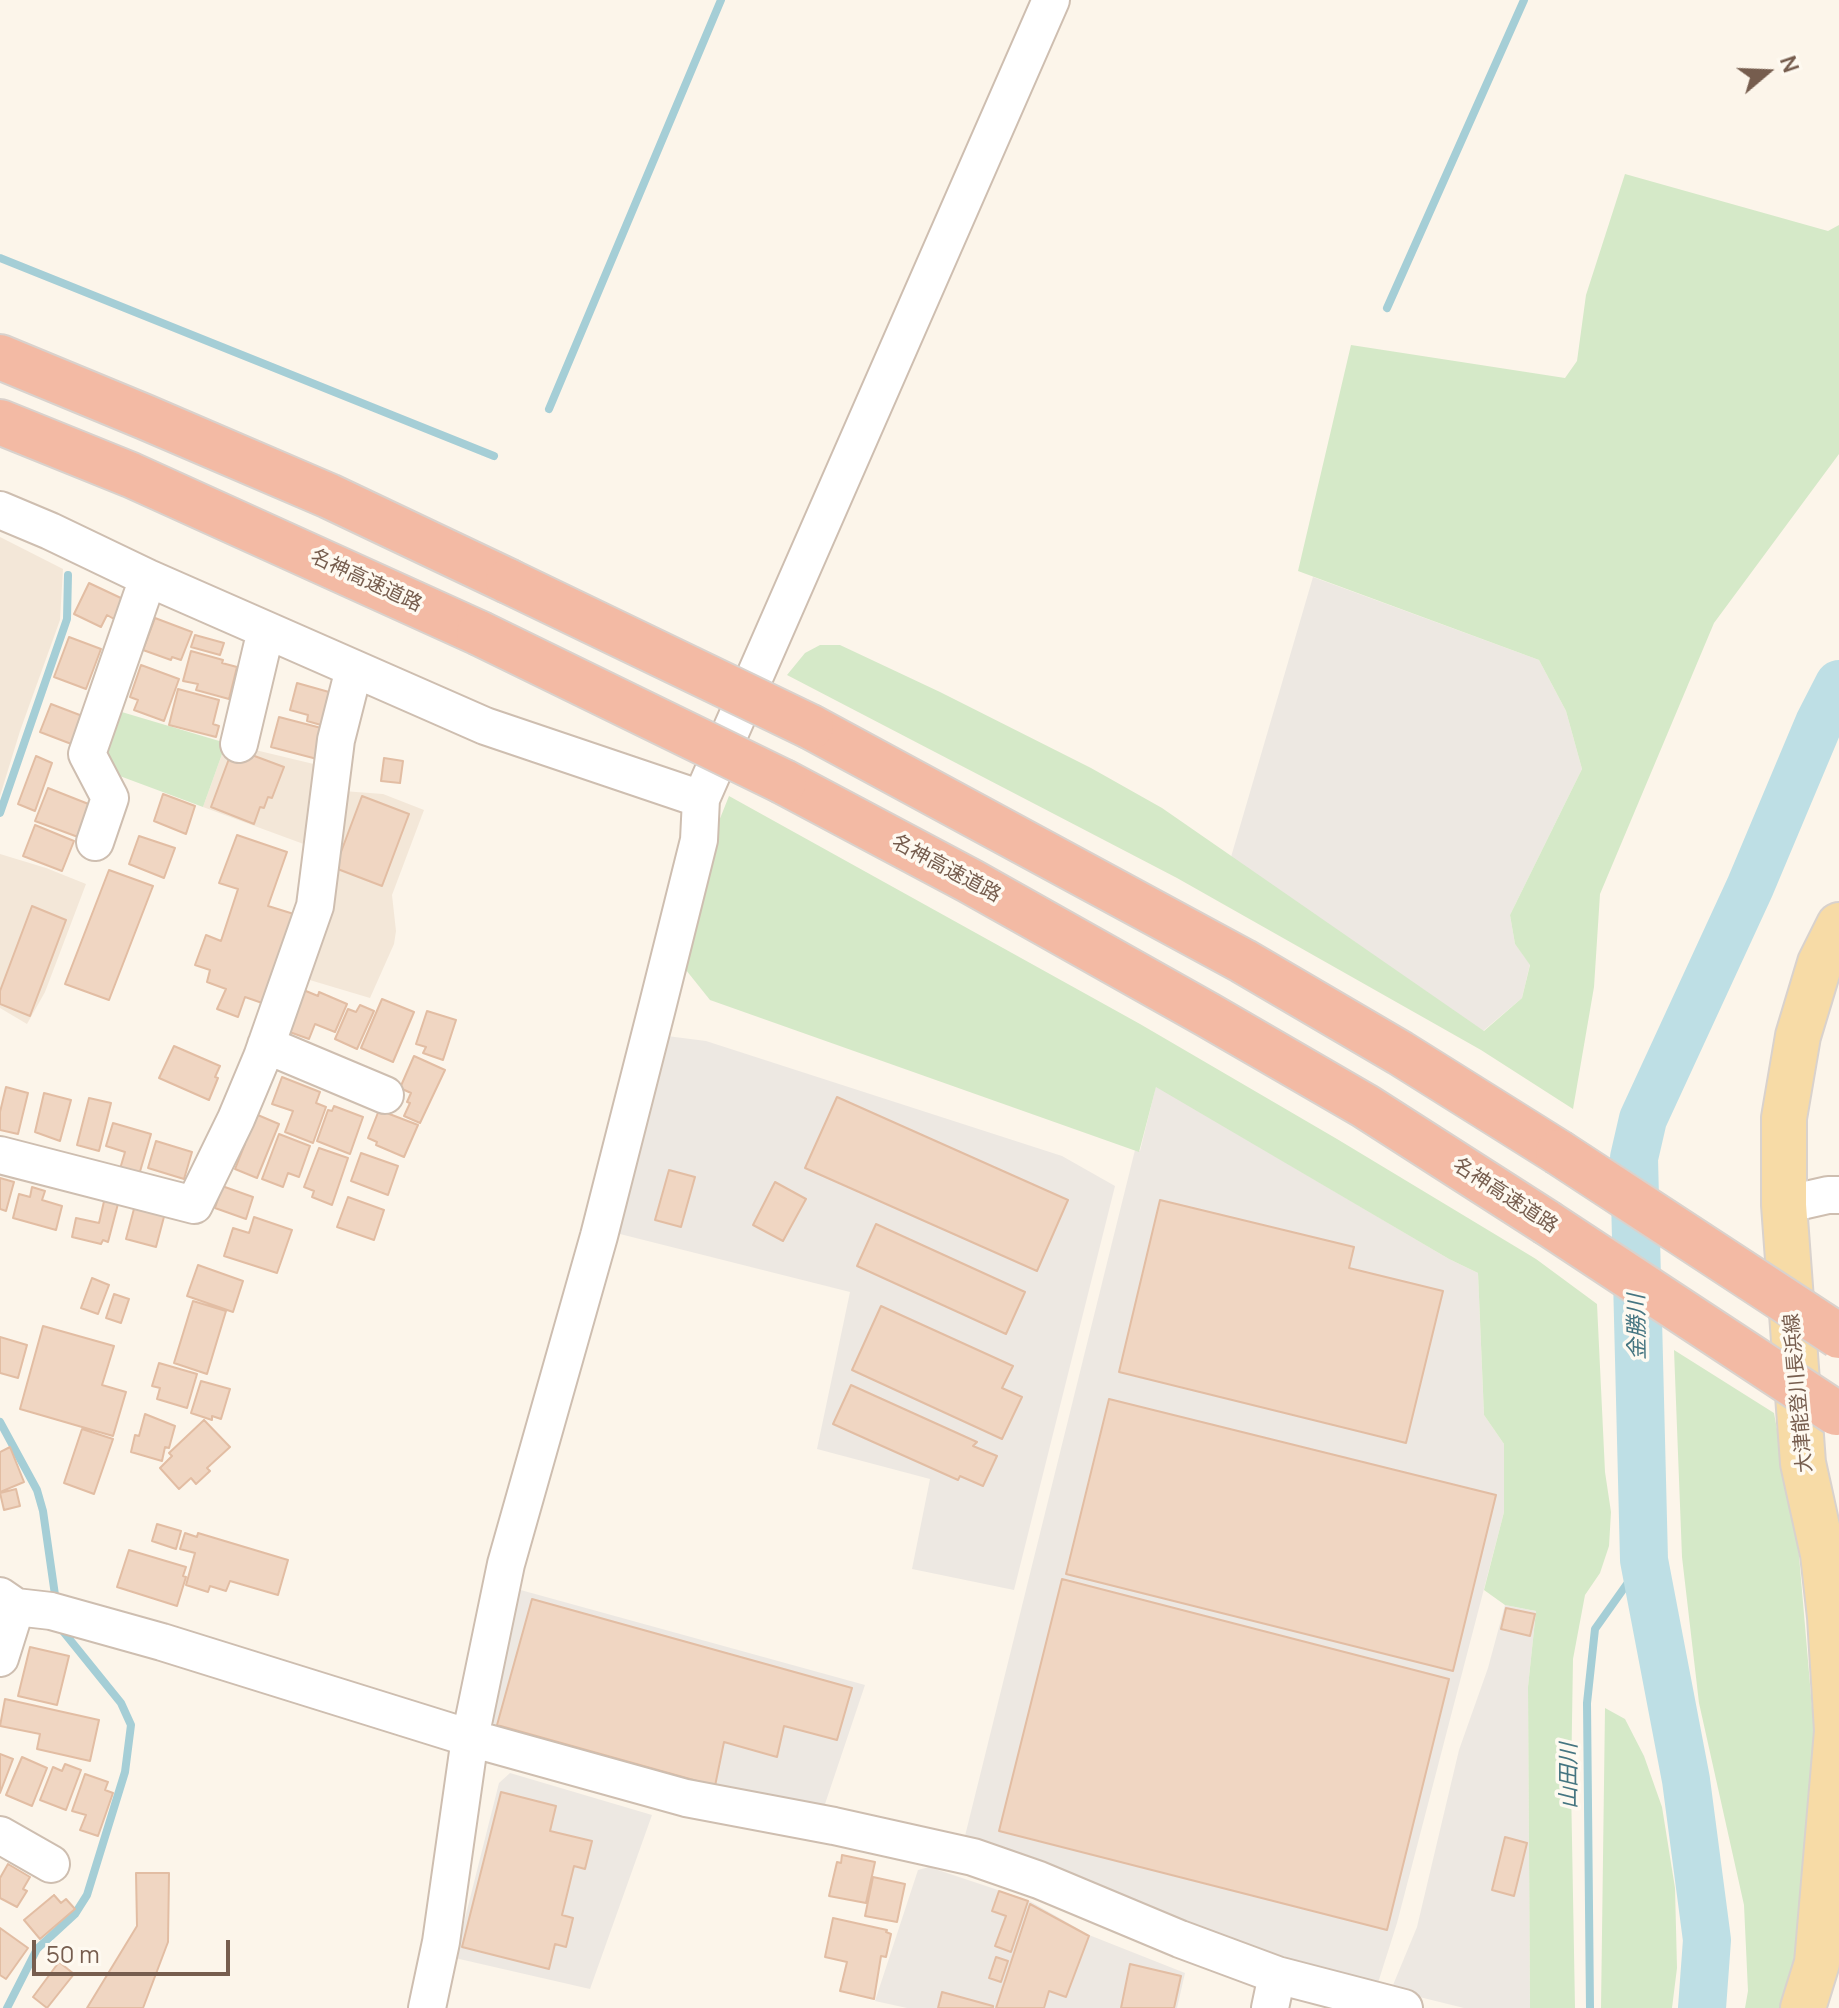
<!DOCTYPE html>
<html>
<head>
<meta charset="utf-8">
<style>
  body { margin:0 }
  #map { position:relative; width:1839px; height:2008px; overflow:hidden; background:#fcf5ea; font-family:Manrope,sans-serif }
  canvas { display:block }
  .north { position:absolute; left:1727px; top:32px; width:80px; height:80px; -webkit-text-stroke:6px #fef9f0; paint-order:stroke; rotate:71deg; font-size:22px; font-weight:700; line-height:32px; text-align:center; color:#765d4e }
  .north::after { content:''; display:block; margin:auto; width:28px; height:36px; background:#765d4e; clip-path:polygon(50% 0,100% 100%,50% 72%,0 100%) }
  .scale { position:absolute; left:32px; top:1940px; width:198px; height:36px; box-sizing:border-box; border:4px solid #765d4e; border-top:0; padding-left:10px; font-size:24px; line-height:28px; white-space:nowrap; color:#765d4e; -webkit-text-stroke:6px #fef9f0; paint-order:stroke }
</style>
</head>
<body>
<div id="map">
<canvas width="1839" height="2008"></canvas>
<div class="north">N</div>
<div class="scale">50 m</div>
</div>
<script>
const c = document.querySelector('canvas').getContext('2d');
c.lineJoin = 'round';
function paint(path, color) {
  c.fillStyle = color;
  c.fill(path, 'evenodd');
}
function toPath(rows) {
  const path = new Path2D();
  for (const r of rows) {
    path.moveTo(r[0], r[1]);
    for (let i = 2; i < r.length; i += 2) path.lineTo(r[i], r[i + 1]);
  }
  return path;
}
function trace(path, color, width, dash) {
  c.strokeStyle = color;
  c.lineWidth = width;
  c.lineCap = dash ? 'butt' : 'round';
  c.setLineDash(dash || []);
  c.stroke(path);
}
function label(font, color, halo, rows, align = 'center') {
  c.font = font + ' Manrope,"Noto Sans JP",sans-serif';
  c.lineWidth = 7;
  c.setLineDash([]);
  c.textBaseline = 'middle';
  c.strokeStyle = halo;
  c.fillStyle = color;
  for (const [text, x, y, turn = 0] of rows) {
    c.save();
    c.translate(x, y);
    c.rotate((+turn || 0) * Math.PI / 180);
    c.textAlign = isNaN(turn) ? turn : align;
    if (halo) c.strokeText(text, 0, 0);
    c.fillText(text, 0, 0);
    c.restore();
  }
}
paint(toPath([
  [0,537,63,569,60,620,20,731,0,796],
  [226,743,322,766,309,846,203,807],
  [343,791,383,794,424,810,392,895,396,931,394,944,370,998,303,978],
  [0,854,46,868,86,884,45,992,27,1024,0,1008]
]), '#f3e7d8');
paint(toPath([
  [1313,577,1539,660,1566,711,1582,769,1510,915,1515,944,1530,964,1522,998,1483,1031,1231,857],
  [667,1036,706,1041,1062,1156,1115,1186,1014,1590,912,1569,930,1479,817,1449,850,1292,616,1233],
  [1156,1086,1449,1259,1478,1273,1484,1415,1504,1444,1504,1512,1397,1923,1377,1986,1290,1963,964,1840,1135,1150,1140,1151],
  [517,1589,865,1685,824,1807,692,1787,497,1730,489,1715],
  [1505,1605,1536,1611,1528,1687,1530,2008,1464,2008,1391,1990,1417,1927,1459,1750,1488,1668],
  [510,1773,652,1815,590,1989,455,1958,499,1783],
  [929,1867,1028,1900,1089,1935,1185,1973,1177,2008,907,2008,875,2001,918,1870]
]), '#ede8e2');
paint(toPath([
  [1625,174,1828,231,1839,225,1839,454,1714,623,1600,894,1594,987,1573,1109,1481,1050,1177,878,787,675,805,653,820,645,840,645,940,692,1091,768,1162,808,1484,1031,1522,998,1530,965,1515,944,1510,915,1582,769,1566,711,1539,660,1298,571,1351,345,1565,378,1577,361,1586,295],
  [115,710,226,743,203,807,109,772,99,751],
  [729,796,1140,1024,1337,1139,1536,1259,1597,1304,1605,1472,1611,1512,1609,1546,1600,1573,1585,1595,1573,1659,1571,1784,1575,2008,1530,2008,1528,1687,1536,1611,1505,1605,1484,1590,1504,1512,1504,1444,1484,1415,1478,1273,1449,1259,1156,1087,1139,1152,710,1000,678,960,719,821],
  [1674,1350,1774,1413,1798,1544,1814,1731,1809,1867,1795,1975,1785,2008,1745,2008,1748,1991,1744,1905,1699,1703,1682,1557],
  [1605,1708,1625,1719,1644,1756,1662,1807,1675,1888,1677,1968,1672,2008,1601,2008]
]), '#d5e9c8');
trace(toPath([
  [0,258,494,456],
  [1387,308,1524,0],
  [549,409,721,0],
  [0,813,67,619,68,575],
  [0,1422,37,1490,43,1511,55,1595],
  [7,2008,37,1949,75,1914,87,1895,125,1772,131,1725,121,1703,62,1630],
  [1590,2008,1587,1703,1595,1629,1644,1560]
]), '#a5ced6', 8);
trace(toPath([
  [1702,2008,1707,1940,1686,1780,1644,1560,1634,1158,1643,1119,1750,887,1819,723,1839,684]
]), '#bedfe5', 48);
const building = toPath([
  [89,583,123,599,114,619,107,615,101,627,74,614,89,583],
  [155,618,192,632,181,660,172,657,171,660,143,650,155,618],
  [195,635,224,643,220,655,191,647,195,635],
  [69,637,101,649,86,689,54,677,69,637],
  [191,651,223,660,222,663,237,667,229,699,196,690,198,684,183,681,191,651],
  [141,665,179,679,164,721,134,710,138,700,130,697,141,665],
  [297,683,329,692,321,725,307,721,308,715,290,710,297,683],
  [178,689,219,700,213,724,219,726,216,737,169,725,178,689],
  [51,704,85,717,74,745,40,732,51,704],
  [279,717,325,729,317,759,271,747,279,717],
  [233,748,284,767,272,798,268,797,264,808,260,807,254,824,211,807,233,748],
  [36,756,52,763,35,811,18,804,36,756],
  [384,758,403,761,400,783,381,781,384,758],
  [48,788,91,805,78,837,35,821,48,788],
  [163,794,195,806,186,834,154,821,163,794],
  [362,796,409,814,382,886,335,868,362,796],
  [35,825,74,841,62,871,23,856,35,825],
  [237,835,287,852,268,906,297,915,265,1004,245,997,238,1017,217,1009,226,989,207,982,210,970,195,965,206,935,221,941,238,889,219,883,237,835],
  [139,836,175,848,164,878,129,864,139,836],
  [109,870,153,886,109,1000,65,984,109,870],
  [32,906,66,920,30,1016,0,1004,0,991,32,906],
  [301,989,318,996,319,992,347,1004,335,1032,315,1024,309,1039,284,1030,301,989],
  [382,999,414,1012,393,1062,361,1048,382,999],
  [360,1005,374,1011,357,1049,335,1039,348,1009,356,1012,360,1005],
  [427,1011,456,1020,443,1060,423,1053,426,1047,416,1044,427,1011],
  [174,1046,220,1066,215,1077,218,1078,209,1100,159,1078,174,1046],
  [414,1056,445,1070,420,1123,404,1116,410,1103,407,1102,411,1093,400,1088,414,1056],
  [282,1077,320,1092,316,1103,326,1107,313,1143,285,1132,293,1111,272,1104,282,1077],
  [6,1087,28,1093,18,1134,0,1130,0,1112,6,1087],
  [44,1093,71,1100,60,1141,35,1132,44,1093],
  [837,1097,1068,1200,1037,1271,805,1168,837,1097],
  [89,1098,111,1103,99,1151,77,1145,89,1098],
  [334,1106,363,1117,350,1154,317,1141,328,1110,332,1111,334,1106],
  [379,1110,418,1125,404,1157,376,1145,377,1142,368,1138,379,1110],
  [253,1113,279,1124,257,1178,235,1169,245,1144,241,1142,253,1113],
  [113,1123,151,1134,139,1175,120,1169,125,1152,106,1146,113,1123],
  [279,1134,310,1146,299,1177,288,1173,283,1187,262,1179,279,1134],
  [156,1141,192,1152,184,1179,148,1168,156,1141],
  [319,1148,348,1158,332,1205,312,1197,314,1191,304,1187,319,1148],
  [361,1153,398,1166,388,1195,351,1181,361,1153],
  [669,1170,695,1177,681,1227,655,1220,669,1170],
  [0,1178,14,1182,6,1211,0,1209,0,1178],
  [775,1182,806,1199,783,1241,753,1225,775,1182],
  [222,1186,253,1197,246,1219,215,1208,222,1186],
  [32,1187,45,1191,42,1200,62,1206,56,1230,13,1218,19,1194,30,1197,32,1187],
  [105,1197,119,1200,108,1242,103,1240,101,1244,72,1237,76,1218,99,1223,105,1197],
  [348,1197,384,1210,374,1240,337,1227,348,1197],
  [1160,1200,1354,1247,1349,1268,1443,1291,1406,1443,1119,1372,1160,1200],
  [135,1205,165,1213,156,1247,126,1239,135,1205],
  [254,1217,292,1230,277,1273,224,1256,233,1228,249,1233,254,1217],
  [876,1224,1025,1292,1006,1334,857,1266,876,1224],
  [198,1265,243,1281,233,1312,187,1296,198,1265],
  [92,1278,109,1285,98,1314,81,1308,92,1278],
  [114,1294,129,1299,121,1323,106,1318,114,1294],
  [193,1301,226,1311,207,1374,174,1363,193,1301],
  [881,1306,1013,1366,1002,1388,1022,1397,1002,1439,852,1370,881,1306],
  [43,1326,114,1346,102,1385,126,1392,113,1436,20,1409,43,1326],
  [0,1337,27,1345,18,1378,0,1373,0,1337],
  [159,1363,197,1374,187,1408,157,1399,160,1388,152,1386,159,1363],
  [201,1381,230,1389,221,1419,212,1416,212,1420,191,1413,201,1381],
  [851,1385,977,1442,973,1446,997,1456,983,1486,960,1476,958,1480,833,1424,851,1385],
  [1109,1399,1496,1495,1453,1671,1066,1574,1109,1399],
  [145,1414,175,1426,169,1448,165,1447,162,1461,131,1452,135,1435,139,1436,145,1414],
  [204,1420,230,1447,207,1468,210,1471,196,1484,191,1478,179,1489,160,1468,172,1456,169,1453,204,1420],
  [82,1429,113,1439,94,1494,64,1483,82,1429],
  [10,1447,24,1482,0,1492,0,1452,10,1447],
  [16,1489,20,1506,4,1510,0,1493,16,1489],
  [157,1524,181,1531,176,1549,152,1541,157,1524],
  [185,1533,197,1537,198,1533,288,1560,278,1595,230,1581,226,1591,210,1586,208,1592,186,1585,195,1553,180,1549,185,1533],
  [129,1550,186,1567,183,1576,186,1577,177,1606,117,1587,129,1550],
  [1062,1579,1449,1679,1387,1930,999,1831,1062,1579],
  [532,1599,852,1688,837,1740,784,1726,777,1757,724,1742,715,1786,497,1725,532,1599],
  [1506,1608,1535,1614,1530,1636,1501,1629,1506,1608],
  [30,1647,69,1656,57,1705,18,1696,30,1647],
  [5,1699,99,1720,90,1761,37,1749,40,1734,0,1726,5,1699],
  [0,1754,13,1759,0,1793,0,1754],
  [22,1757,47,1768,32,1806,6,1795,22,1757],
  [65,1764,81,1770,66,1810,40,1800,53,1767,62,1771,65,1764],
  [85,1774,108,1782,105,1790,113,1793,98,1836,80,1830,86,1815,72,1811,85,1774],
  [501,1792,556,1806,550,1831,592,1841,585,1869,574,1866,562,1915,573,1918,566,1947,555,1944,549,1969,462,1947,501,1792],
  [1505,1837,1527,1843,1514,1896,1492,1890,1505,1837],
  [842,1855,875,1862,866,1903,829,1896,837,1862,841,1863,842,1855],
  [8,1864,30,1877,23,1889,27,1891,17,1907,0,1898,0,1878,8,1864],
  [136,1873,169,1873,168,1942,143,2008,87,2008,137,1926,136,1873],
  [873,1877,905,1884,897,1922,865,1916,873,1877],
  [999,1891,1028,1901,1011,1952,995,1946,1006,1916,992,1911,999,1891],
  [54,1895,61,1903,66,1899,75,1909,40,1939,24,1920,54,1895],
  [1030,1904,1089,1936,1066,1997,1049,1991,1044,2008,996,2008,1030,1904],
  [833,1918,887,1930,886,1932,891,1934,886,1957,881,1956,874,1999,840,1991,847,1962,825,1957,833,1918],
  [0,1928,28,1948,6,1979,0,1975,0,1928],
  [996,1957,1008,1961,1001,1982,989,1978,996,1957],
  [59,1962,74,1974,47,2008,33,1997,59,1962],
  [1130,1964,1181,1976,1174,2008,1121,2008,1130,1964],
  [942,1992,993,2006,993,2008,938,2008,942,1992]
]);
paint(building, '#f0d6c2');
trace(building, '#e2bda3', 2);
const minor = toPath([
  [0,510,50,531,148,578,485,726,701,799],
  [239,744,266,630],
  [95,842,110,798,87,754,148,578],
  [266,1045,385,1095],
  [0,1155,194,1205,236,1119,262,1057,315,906,336,740,354,669],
  [1784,1205,1828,1195,1839,1195],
  [0,1596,16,1607,51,1611,162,1642,470,1738,686,1798,834,1826,973,1857,1039,1880,1180,1939,1277,1975,1404,2008],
  [0,1658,16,1607],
  [0,1835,51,1864],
  [427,2008,441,1942,470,1738,506,1564,599,1236,658,1004,699,840,701,799,1051,0],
  [1270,2008,1277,1975]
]);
const major = toPath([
  [1803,2008,1817,1963,1837,1731,1830,1617,1823,1554,1803,1463,1784,1205,1784,1118,1798,1036,1820,963,1839,925]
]);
const highway = toPath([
  [0,357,145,417,329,496,508,581],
  [0,422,131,475,479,633],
  [811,727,1243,961,1400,1053,1558,1152],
  [784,782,970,881,1208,1015,1365,1106,1546,1222]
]);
trace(minor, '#cebeb0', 40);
trace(major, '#d9d2cd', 48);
trace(highway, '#d9d2cd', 48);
trace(minor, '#fff', 36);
trace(major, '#f7dba6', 44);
trace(highway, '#f3baa4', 44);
const highwayBridge = toPath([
  [508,581,811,727],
  [479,633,784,782],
  [1558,1152,1839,1336],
  [1546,1222,1836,1413]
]);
trace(highwayBridge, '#d9d2cd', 48, []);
trace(highwayBridge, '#f3baa4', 44);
label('20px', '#765d4e', '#fef9f0', [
  ["名神高速道路",366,581,25],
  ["名神高速道路",946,869,28],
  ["名神高速道路",1505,1196,33],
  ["大津能登川長浜線",1799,1393,-95]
]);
label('italic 22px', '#457581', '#fef9f0', [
  ["金勝川",1638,1327,-91],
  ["山田川",1570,1776,-90]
]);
</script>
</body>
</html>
